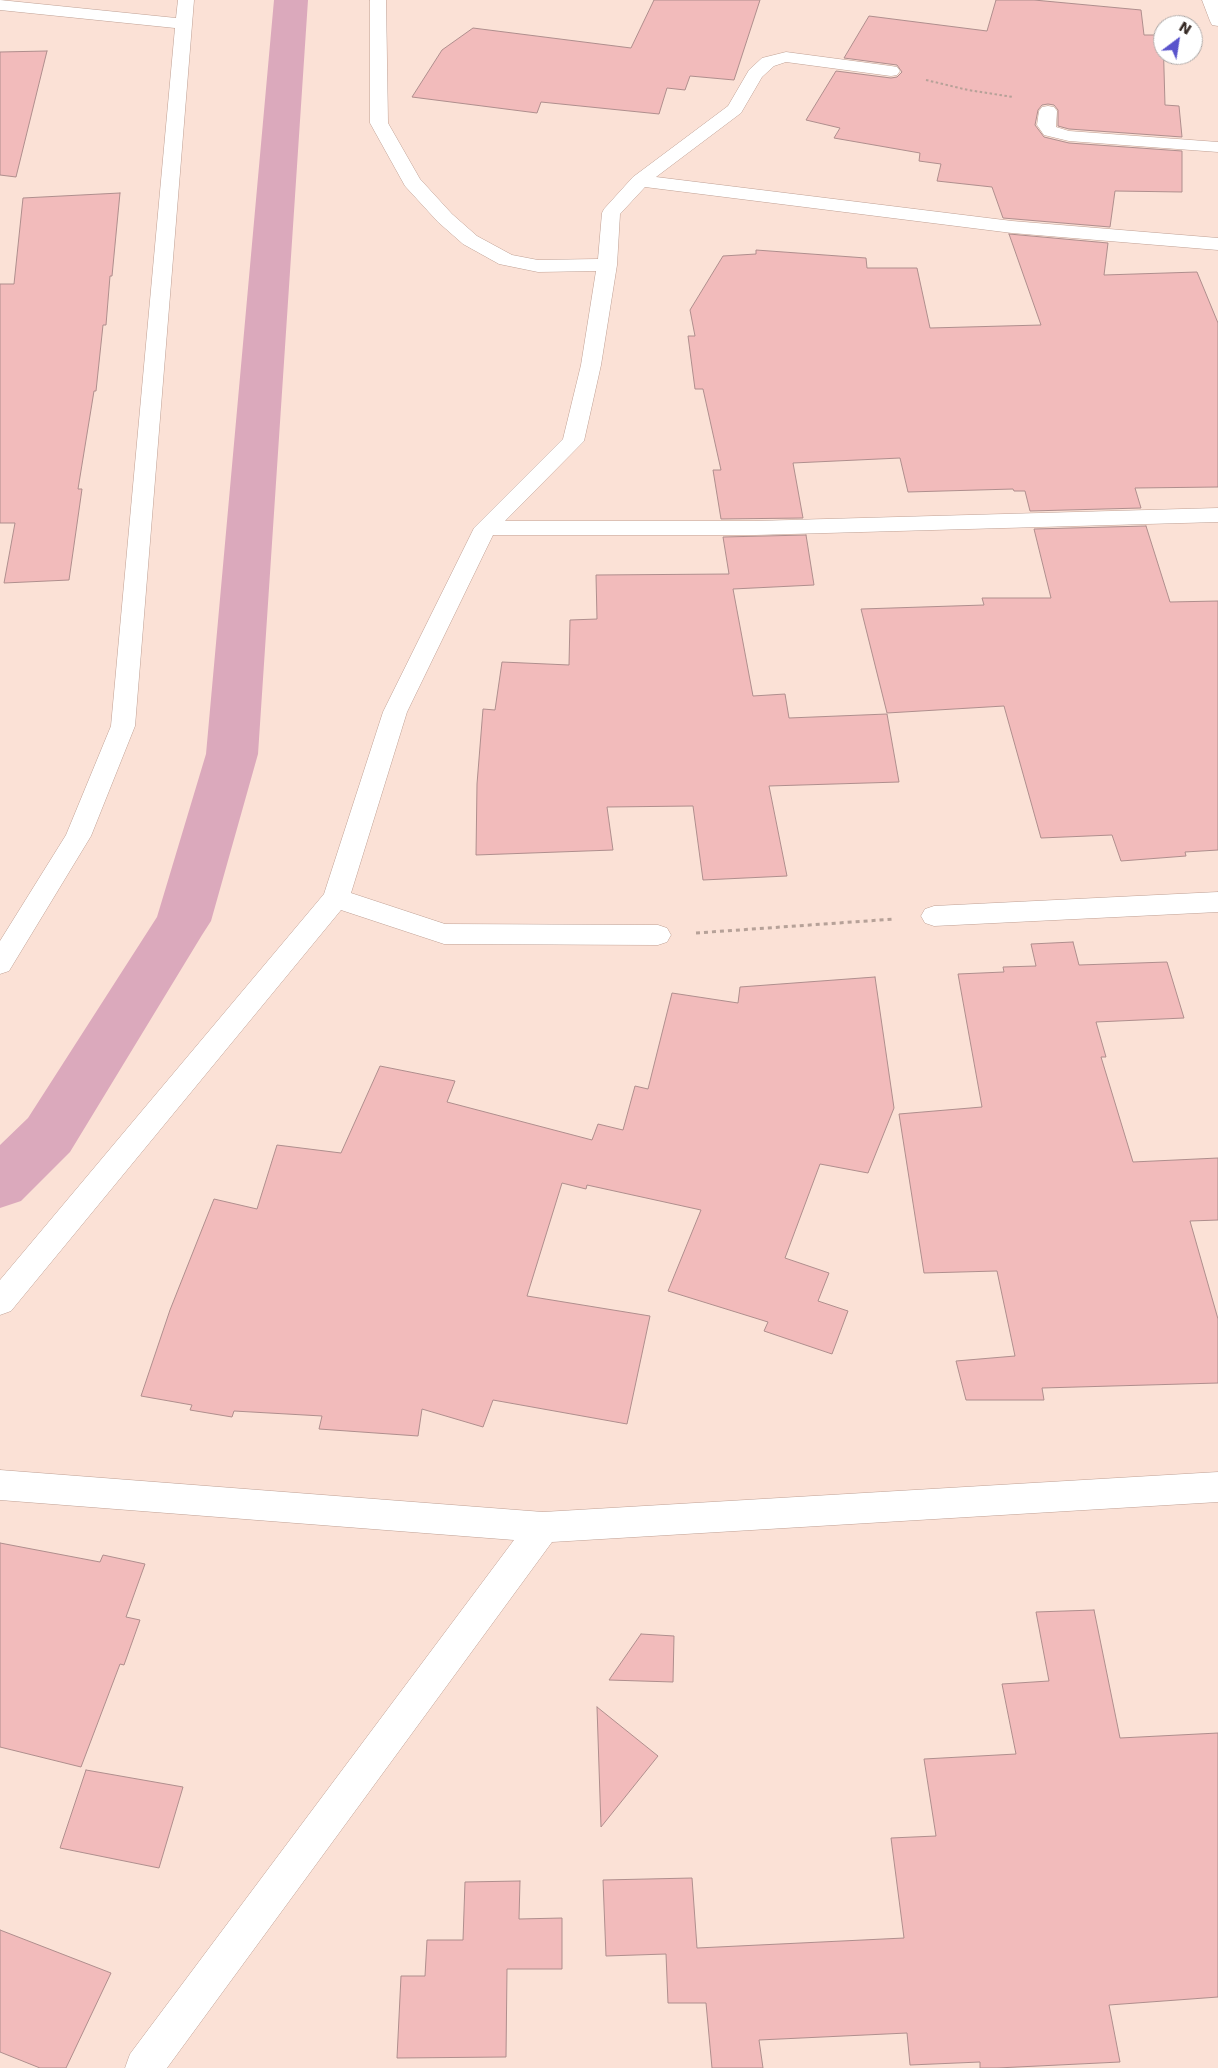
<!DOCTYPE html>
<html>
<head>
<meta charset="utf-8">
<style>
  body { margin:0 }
  #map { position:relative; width:1218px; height:2068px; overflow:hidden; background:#fbe1d6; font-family:"DejaVu Sans",sans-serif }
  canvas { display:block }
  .north { position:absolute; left:1153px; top:15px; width:50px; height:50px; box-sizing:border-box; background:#fff; border:1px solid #aea9a7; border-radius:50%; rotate:31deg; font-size:14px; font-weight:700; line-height:20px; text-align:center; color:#352924 }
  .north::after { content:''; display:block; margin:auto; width:18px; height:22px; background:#5a54cc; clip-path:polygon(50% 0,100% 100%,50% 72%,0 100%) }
</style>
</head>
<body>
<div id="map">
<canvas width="1218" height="2068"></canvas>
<div class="north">N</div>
</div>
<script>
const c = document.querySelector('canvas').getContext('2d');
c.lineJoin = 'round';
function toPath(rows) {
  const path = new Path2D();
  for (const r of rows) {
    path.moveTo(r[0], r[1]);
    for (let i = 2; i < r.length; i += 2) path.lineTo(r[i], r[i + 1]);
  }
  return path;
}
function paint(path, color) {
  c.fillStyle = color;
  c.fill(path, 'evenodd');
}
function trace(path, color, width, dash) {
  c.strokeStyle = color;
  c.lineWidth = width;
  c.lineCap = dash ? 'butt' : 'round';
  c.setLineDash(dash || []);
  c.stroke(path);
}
paint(toPath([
  [274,0,308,0,258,754,211,921,202,935,70,1152,21,1201,0,1208,0,1145,28,1118,157,917,206,754,274,0]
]), '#dba9bc');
const building = toPath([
  [654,0,760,0,734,80,690,76,685,90,667,88,659,114,541,102,537,113,412,97,442,50,473,28,631,48,654,0],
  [996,0,1034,0,1141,10,1144,35,1163,35,1165,105,1179,106,1182,137,1069,129,1058,126,1058,110,1054,105,1048,104,1042,105,1038,110,1035,125,1044,137,1069,143,1182,151,1182,192,1115,191,1110,227,1003,218,992,187,937,181,941,164,919,161,920,153,834,138,840,128,806,120,836,71,891,78,897,77,902,72,897,65,844,58,869,16,987,31,996,0],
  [47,51,16,177,0,175,0,52,47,51],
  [120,193,112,276,110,276,106,325,103,325,96,391,94,391,78,489,82,489,69,580,4,583,15,523,0,523,0,284,14,284,23,198,120,193],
  [1009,234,1108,243,1104,275,1197,272,1218,323,1218,487,1135,488,1141,508,1030,511,1025,491,1014,491,1013,489,908,492,900,458,793,463,803,518,721,519,713,470,721,470,703,389,695,389,688,336,695,336,690,310,723,256,756,254,756,250,866,258,867,268,917,268,930,328,1041,325,1009,234],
  [1146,526,1170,602,1218,601,1218,850,1185,852,1186,856,1121,861,1112,835,1041,838,1004,706,887,713,861,609,984,605,982,598,1051,598,1034,529,1146,526],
  [806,535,814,585,733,589,753,696,785,694,789,718,887,714,899,782,769,786,787,876,703,880,693,806,607,807,613,850,476,855,477,784,483,709,495,710,502,662,569,665,570,620,597,619,596,575,729,574,723,537,806,535],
  [1073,942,1079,965,1167,962,1184,1018,1096,1022,1106,1057,1101,1057,1133,1162,1218,1158,1218,1220,1190,1221,1218,1319,1218,1383,1042,1388,1044,1400,966,1400,956,1361,1015,1356,997,1271,924,1273,899,1114,982,1107,958,974,1004,972,1003,967,1036,966,1031,944,1073,942],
  [875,977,894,1108,868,1173,820,1164,785,1258,829,1273,818,1301,848,1311,832,1354,764,1331,768,1322,668,1291,701,1210,587,1185,586,1189,562,1183,527,1296,650,1316,627,1424,493,1400,483,1427,422,1409,418,1436,319,1429,322,1416,234,1411,232,1417,190,1410,192,1405,141,1396,170,1310,214,1199,257,1209,277,1145,341,1153,380,1066,455,1081,447,1102,592,1140,598,1124,623,1130,635,1086,648,1089,672,993,738,1003,740,987,875,977],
  [0,1543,100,1562,103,1555,145,1564,126,1617,140,1620,124,1665,120,1664,81,1767,0,1747,0,1543],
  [1094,1610,1120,1738,1218,1733,1218,1997,1109,2005,1120,2062,997,2068,980,2068,980,2062,910,2065,907,2033,759,2040,763,2068,712,2068,706,2003,668,2003,666,1954,606,1956,603,1880,692,1878,697,1948,904,1938,891,1838,936,1836,924,1759,1016,1754,1002,1684,1049,1681,1036,1612,1094,1610],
  [641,1634,674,1636,673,1682,609,1680,641,1634],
  [597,1707,658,1756,601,1827,597,1707],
  [86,1770,183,1787,159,1868,60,1848,86,1770],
  [520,1881,519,1919,562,1918,562,1969,507,1969,506,2057,397,2058,401,1976,425,1976,427,1940,463,1940,465,1882,520,1881],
  [0,1930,111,1973,66,2068,40,2068,0,2052,0,1930]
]);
paint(building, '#f2bbbb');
trace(building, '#af8e8d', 1);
const minor = toPath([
  [0,0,176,18,178,0,194,0,135,726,91,836,9,971,0,974,0,941,66,835,111,726,175,28,0,10,0,0],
  [370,0,386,0,388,123,420,179,452,214,477,236,512,255,538,260,598,259,602,213,604,209,633,177,728,106,749,70,762,58,786,52,891,66,897,67,900,71,897,75,891,76,786,62,774,66,762,77,741,113,656,177,1012,221,1218,238,1218,250,1012,233,645,187,620,214,617,265,601,365,584,441,505,521,755,521,1218,508,1218,522,755,535,493,535,407,712,351,893,445,924,658,925,667,928,671,935,667,942,658,945,444,944,341,910,11,1311,0,1315,0,1280,324,894,383,712,474,528,563,439,581,365,596,271,538,272,499,264,463,244,438,222,405,186,370,123,370,0],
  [1202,0,1218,0,1218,26,1212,25,1210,21,1202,0],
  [1048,106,1054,107,1057,111,1056,127,1069,131,1218,142,1218,152,1069,141,1044,135,1037,125,1039,111,1042,107,1048,106],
  [1218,892,1218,912,934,926,925,923,921,916,925,909,934,906,1218,892],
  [0,1470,543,1512,1218,1472,1218,1502,552,1542,167,2068,125,2068,130,2054,514,1540,0,1500,0,1470]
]);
trace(minor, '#bfa094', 1);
trace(toPath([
  [926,80,968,90,1013,97]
]), '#b6a198', 2, [2.5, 2.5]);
trace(toPath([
  [696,933,895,919]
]), '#b6a198', 3, [4, 4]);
paint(minor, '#fff');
</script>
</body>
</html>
